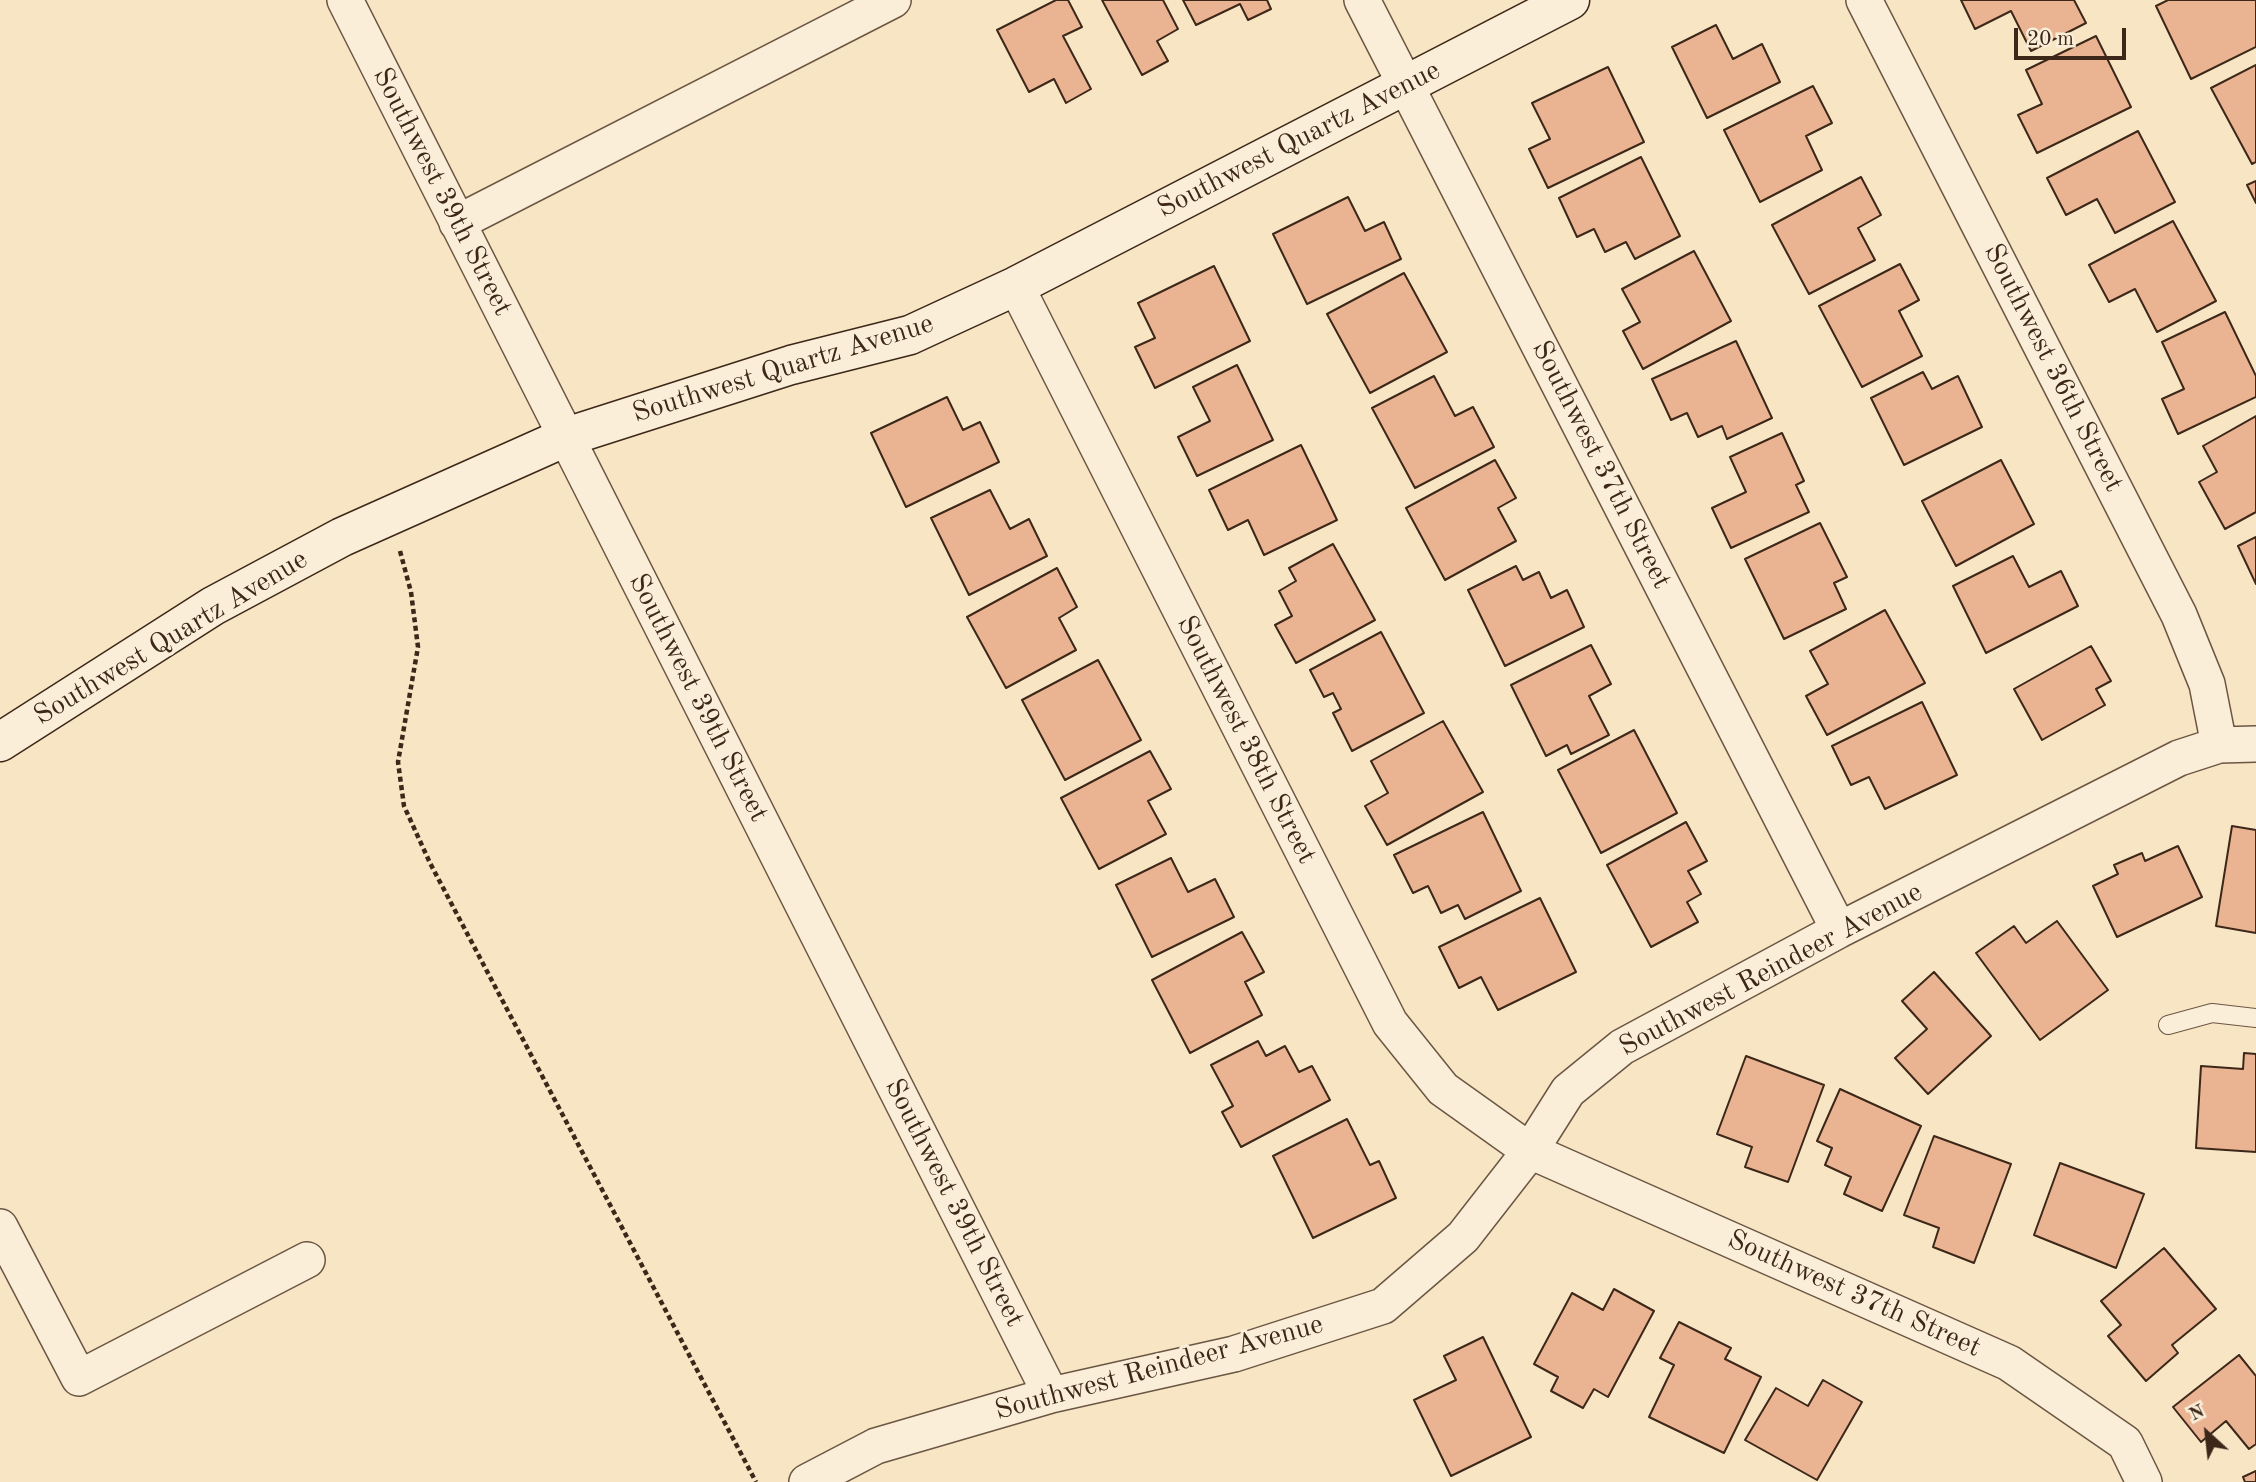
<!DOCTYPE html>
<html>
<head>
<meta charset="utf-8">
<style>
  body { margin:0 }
  #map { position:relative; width:2256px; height:1482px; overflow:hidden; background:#f7e5c4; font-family:"Old Standard TT",serif }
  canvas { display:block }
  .north { position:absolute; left:2172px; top:1398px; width:70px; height:70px; -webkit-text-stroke:5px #faeed9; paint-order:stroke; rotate:333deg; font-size:19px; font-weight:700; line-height:28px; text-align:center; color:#3c2718 }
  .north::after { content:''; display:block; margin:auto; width:24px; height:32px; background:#3c2718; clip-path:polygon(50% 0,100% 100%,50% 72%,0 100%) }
  .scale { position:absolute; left:2014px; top:28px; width:112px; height:32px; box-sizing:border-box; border:4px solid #3c2718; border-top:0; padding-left:9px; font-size:21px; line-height:24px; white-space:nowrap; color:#3c2718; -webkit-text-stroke:5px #faeed9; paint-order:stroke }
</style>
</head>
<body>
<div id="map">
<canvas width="2256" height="1482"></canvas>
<div class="north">N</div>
<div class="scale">20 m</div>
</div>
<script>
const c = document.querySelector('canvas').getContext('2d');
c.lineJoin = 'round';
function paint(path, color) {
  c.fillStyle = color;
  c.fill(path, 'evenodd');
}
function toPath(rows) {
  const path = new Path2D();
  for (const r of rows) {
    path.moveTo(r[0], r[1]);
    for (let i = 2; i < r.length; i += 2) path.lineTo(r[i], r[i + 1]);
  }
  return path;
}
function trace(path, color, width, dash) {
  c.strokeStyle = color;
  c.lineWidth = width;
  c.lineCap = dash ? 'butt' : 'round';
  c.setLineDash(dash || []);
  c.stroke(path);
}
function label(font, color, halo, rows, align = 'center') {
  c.font = font + ' "Old Standard TT",serif';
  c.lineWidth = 6;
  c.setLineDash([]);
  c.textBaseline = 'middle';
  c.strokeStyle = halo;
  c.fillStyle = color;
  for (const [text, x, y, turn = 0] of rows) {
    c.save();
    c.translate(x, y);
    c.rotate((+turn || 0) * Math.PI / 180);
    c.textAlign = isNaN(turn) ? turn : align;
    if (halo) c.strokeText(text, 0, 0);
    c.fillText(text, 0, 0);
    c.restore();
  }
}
const building = toPath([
  [1056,0,1068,0,1082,27,1063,36,1091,89,1066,103,1054,79,1029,92,997,30,1056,0],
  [1102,0,1163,0,1178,29,1157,41,1168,61,1142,75,1102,0],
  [1183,0,1267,0,1271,9,1248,20,1240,4,1196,25,1183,0],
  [1961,0,2074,0,2086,23,2031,51,2011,11,1975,29,1961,0],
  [2168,0,2256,0,2256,47,2191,79,2156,6,2168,0],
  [1716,25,1733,59,1762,44,1780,82,1707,118,1672,47,1716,25],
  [2096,36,2131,107,2037,153,2018,115,2042,104,2026,70,2096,36],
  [2256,65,2256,162,2252,164,2211,88,2256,65],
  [1608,67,1644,142,1548,188,1529,149,1550,139,1532,103,1608,67],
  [1813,86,1832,123,1806,136,1822,170,1760,202,1724,130,1813,86],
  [2138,131,2175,202,2115,233,2097,199,2066,215,2047,178,2138,131],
  [1641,157,1680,236,1635,259,1626,242,1605,252,1594,229,1577,237,1559,198,1641,157],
  [1861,177,1881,215,1858,228,1875,260,1809,294,1772,225,1861,177],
  [2256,181,2256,203,2247,185,2256,181],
  [1348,197,1365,231,1384,222,1401,259,1307,304,1273,234,1348,197],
  [2173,221,2216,301,2157,332,2135,289,2109,302,2089,265,2173,221],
  [1694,251,1731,321,1643,369,1623,331,1640,322,1622,289,1694,251],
  [1900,264,1919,300,1899,311,1922,356,1862,387,1819,306,1900,264],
  [1214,266,1250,341,1155,388,1135,347,1155,338,1138,303,1214,266],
  [1404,273,1447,352,1370,393,1327,314,1404,273],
  [2225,312,2256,376,2256,397,2178,434,2162,399,2184,389,2162,342,2225,312],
  [1736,341,1772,418,1727,439,1722,426,1698,437,1687,413,1671,420,1652,379,1736,341],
  [1237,365,1273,440,1197,476,1178,437,1210,421,1193,387,1237,365],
  [1923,372,1932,389,1958,376,1982,427,1904,465,1871,398,1923,372],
  [1434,376,1455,416,1473,407,1494,447,1415,488,1372,408,1434,376],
  [947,397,963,430,980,422,999,462,906,507,871,433,947,397],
  [2256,416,2256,512,2225,529,2199,482,2217,472,2203,446,2256,416],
  [1782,433,1804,481,1796,485,1809,512,1731,548,1712,508,1746,492,1730,457,1782,433],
  [1301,445,1337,520,1264,555,1248,520,1228,530,1209,490,1301,445],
  [1495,460,1516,498,1498,508,1516,541,1445,580,1406,508,1495,460],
  [2001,460,2034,524,1956,566,1922,501,2001,460],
  [990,490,1010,529,1029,519,1047,556,969,595,931,518,990,490],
  [1820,523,1847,577,1834,583,1846,609,1784,639,1745,559,1820,523],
  [2256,537,2256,584,2238,546,2256,537],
  [1333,544,1375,620,1296,663,1275,625,1292,616,1279,591,1296,581,1289,568,1333,544],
  [2013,556,2029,587,2061,571,2078,606,1986,653,1953,586,2013,556],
  [1516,566,1523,580,1539,572,1551,598,1567,590,1584,627,1505,666,1468,590,1516,566],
  [1057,568,1077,607,1059,618,1076,650,1006,688,967,617,1057,568],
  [1885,610,1925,683,1827,735,1806,696,1828,684,1810,651,1885,610],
  [1381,632,1424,713,1352,751,1333,713,1341,709,1333,693,1324,697,1310,670,1381,632],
  [1591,645,1611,684,1589,696,1609,735,1571,754,1567,745,1546,756,1511,685,1591,645],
  [2091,646,2111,681,2096,689,2105,705,2042,740,2014,689,2091,646],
  [1098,660,1141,740,1065,780,1022,700,1098,660],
  [1922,702,1957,775,1885,809,1869,777,1851,785,1832,746,1922,702],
  [1443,721,1483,792,1387,845,1365,806,1388,793,1371,761,1443,721],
  [1634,730,1677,813,1601,853,1558,770,1634,730],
  [1150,751,1171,789,1148,801,1166,834,1099,869,1061,798,1150,751],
  [1483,812,1521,891,1465,919,1458,905,1441,913,1428,886,1413,893,1394,855,1483,812],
  [1686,822,1707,861,1688,871,1701,894,1687,902,1698,922,1651,947,1607,865,1686,822],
  [2232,826,2256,830,2256,933,2216,926,2232,826],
  [2178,846,2202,897,2117,937,2093,886,2118,874,2114,865,2142,853,2145,861,2178,846],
  [1171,858,1188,892,1215,879,1234,917,1152,957,1116,885,1171,858],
  [1540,898,1576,972,1498,1010,1481,977,1459,988,1439,947,1540,898],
  [2057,921,2108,990,2040,1040,1976,953,2014,926,2026,943,2057,921],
  [1242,932,1264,972,1245,982,1262,1015,1190,1053,1152,980,1242,932],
  [1934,972,1991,1036,1928,1094,1895,1058,1927,1029,1902,1001,1934,972],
  [1258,1041,1266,1056,1285,1046,1299,1072,1312,1066,1330,1100,1241,1147,1222,1112,1233,1106,1211,1065,1258,1041],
  [2244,1053,2256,1054,2256,1152,2196,1148,2201,1066,2243,1069,2244,1053],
  [1746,1056,1824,1085,1788,1182,1745,1167,1752,1147,1717,1134,1746,1056],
  [1840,1089,1921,1126,1882,1211,1844,1194,1851,1177,1825,1165,1832,1148,1817,1141,1840,1089],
  [1347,1119,1370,1165,1379,1161,1396,1198,1313,1238,1273,1156,1347,1119],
  [1934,1136,2011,1164,1974,1263,1933,1247,1939,1228,1904,1215,1934,1136],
  [2060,1163,2144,1194,2116,1268,2034,1235,2060,1163],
  [2164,1248,2216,1309,2172,1345,2178,1353,2146,1381,2108,1336,2121,1325,2101,1301,2164,1248],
  [1614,1289,1654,1311,1608,1397,1594,1389,1583,1408,1551,1391,1558,1377,1534,1364,1572,1293,1603,1310,1614,1289],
  [1679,1322,1731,1348,1725,1359,1761,1377,1724,1453,1649,1417,1674,1365,1660,1358,1679,1322],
  [1483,1337,1531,1437,1451,1476,1414,1400,1456,1380,1444,1356,1483,1337],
  [2239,1355,2256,1376,2256,1444,2249,1449,2226,1421,2201,1442,2173,1407,2239,1355],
  [1823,1380,1862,1402,1817,1480,1745,1440,1776,1388,1808,1406,1823,1380],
  [2256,1471,2256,1482,2245,1482,2243,1477,2256,1471]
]);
paint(building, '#eab493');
trace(building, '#3c2718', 2);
const lane = toPath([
  [2168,1025,2212,1013,2256,1018]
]);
const street = toPath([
  [345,0,1051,1395],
  [1362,0,1839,930],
  [1864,0,2179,615,2207,684,2219,745],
  [457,223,893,0],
  [1016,286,1390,1023,1443,1089,1530,1151,2009,1363,2125,1443,2144,1482],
  [0,1227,79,1378,307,1260],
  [807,1482,876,1446,1051,1395,1234,1354,1383,1306,1463,1237,1530,1151,1568,1091,1622,1047,1839,930,2179,758,2219,745,2256,744]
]);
const secondary = toPath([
  [0,742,213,606,342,537,566,437,791,365,910,335,1016,286,1570,0]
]);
trace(lane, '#6b5643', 20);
trace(street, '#6b5643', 38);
trace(secondary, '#3c2718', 41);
trace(toPath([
  [400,551,411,592,418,647,398,762,404,806,430,863,756,1482]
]), '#3c2718', 4.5, [5, 3.5]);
trace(lane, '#faeed9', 18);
trace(street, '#faeed9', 35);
trace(secondary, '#faeed9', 38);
label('28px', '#3c2718', '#faeed9', [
  ["Southwest Quartz Avenue",1299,140,-27],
  ["Southwest 39th Street",442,192,63],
  ["Southwest 36th Street",2053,368,63],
  ["Southwest Quartz Avenue",783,369,-17],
  ["Southwest 37th Street",1601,465,63],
  ["Southwest Quartz Avenue",171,638,-31],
  ["Southwest 39th Street",698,698,63],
  ["Southwest 38th Street",1246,740,63],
  ["Southwest Reindeer Avenue",1771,970,-28],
  ["Southwest 39th Street",954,1203,63],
  ["Southwest 37th Street",1854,1294,24],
  ["Southwest Reindeer Avenue",1159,1368,-15]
]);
</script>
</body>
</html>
